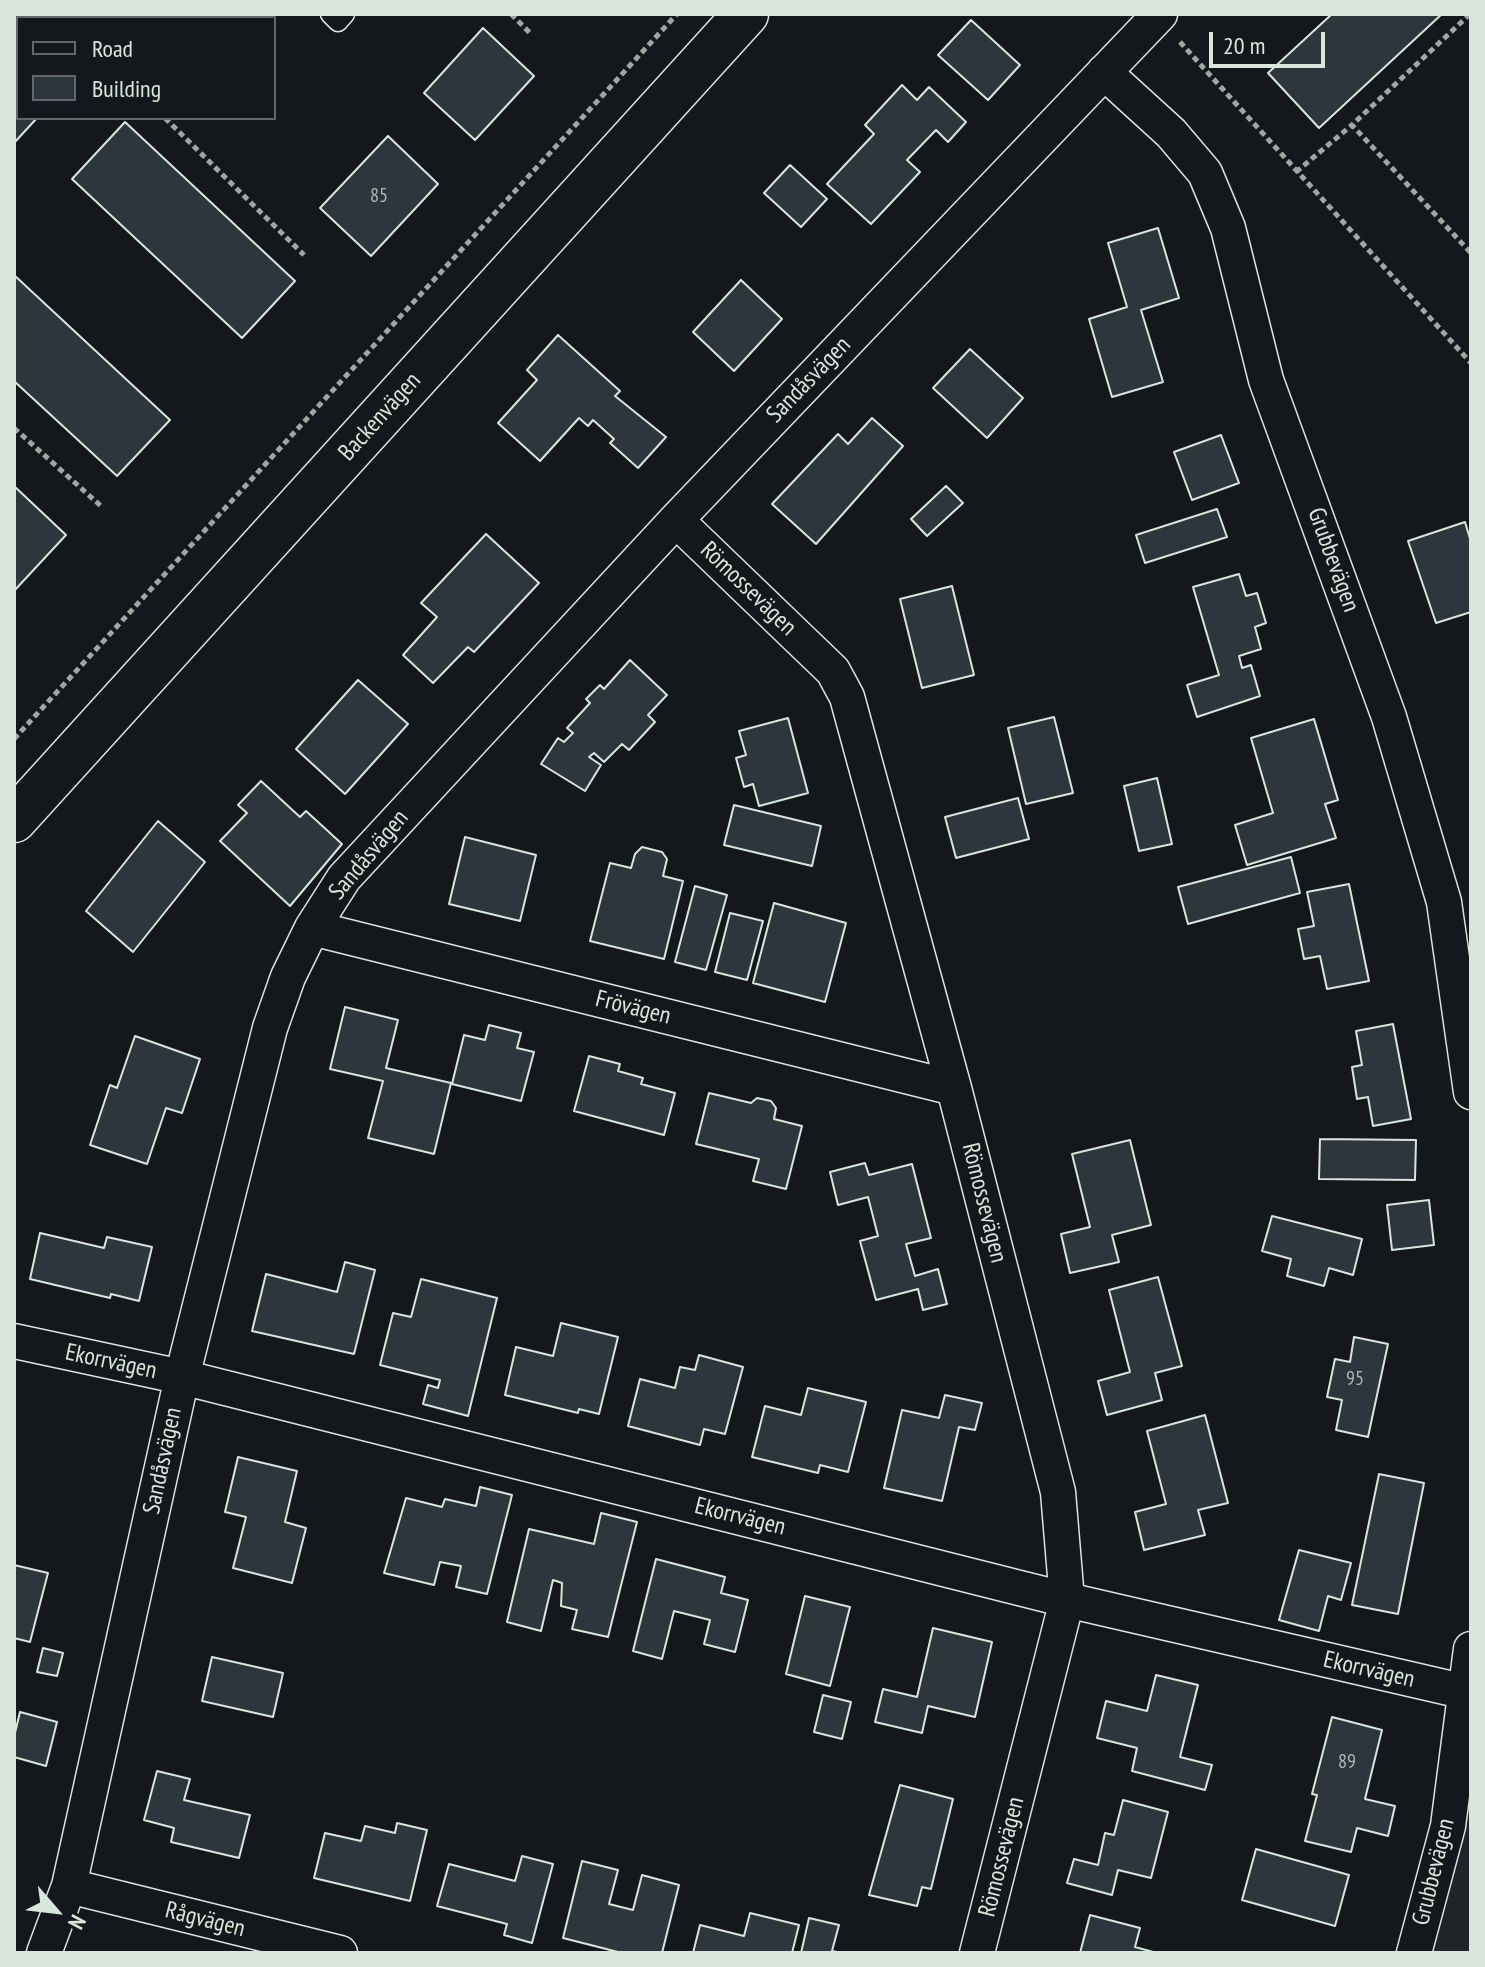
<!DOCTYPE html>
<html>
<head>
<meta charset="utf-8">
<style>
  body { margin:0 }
  #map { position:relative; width:1485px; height:1967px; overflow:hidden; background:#14181c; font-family:"PT Sans Narrow",sans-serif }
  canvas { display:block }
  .frame { position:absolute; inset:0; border:16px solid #d8e6dc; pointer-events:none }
  .legend { position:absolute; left:16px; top:16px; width:260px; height:104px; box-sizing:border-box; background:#14181c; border:2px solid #626a69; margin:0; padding:10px 14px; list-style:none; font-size:24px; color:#d8e6dc }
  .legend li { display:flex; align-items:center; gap:16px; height:40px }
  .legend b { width:40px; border:2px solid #626a69 }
  .north { position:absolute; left:16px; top:1871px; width:80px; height:80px; -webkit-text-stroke:6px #14181c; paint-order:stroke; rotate:118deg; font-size:22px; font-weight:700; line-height:32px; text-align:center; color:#d8e6dc }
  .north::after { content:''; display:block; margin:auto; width:28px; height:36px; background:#d8e6dc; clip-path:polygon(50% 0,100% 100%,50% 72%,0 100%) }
  .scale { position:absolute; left:1209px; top:32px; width:116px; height:36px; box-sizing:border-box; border:4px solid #d8e6dc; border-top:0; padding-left:10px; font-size:24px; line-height:28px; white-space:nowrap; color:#d8e6dc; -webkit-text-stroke:6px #14181c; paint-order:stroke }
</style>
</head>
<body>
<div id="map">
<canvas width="1485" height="1967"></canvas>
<div class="frame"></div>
<ul class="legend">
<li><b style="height:10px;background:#14181c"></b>Road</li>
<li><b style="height:22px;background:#2c363c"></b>Building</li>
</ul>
<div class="north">N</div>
<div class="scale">20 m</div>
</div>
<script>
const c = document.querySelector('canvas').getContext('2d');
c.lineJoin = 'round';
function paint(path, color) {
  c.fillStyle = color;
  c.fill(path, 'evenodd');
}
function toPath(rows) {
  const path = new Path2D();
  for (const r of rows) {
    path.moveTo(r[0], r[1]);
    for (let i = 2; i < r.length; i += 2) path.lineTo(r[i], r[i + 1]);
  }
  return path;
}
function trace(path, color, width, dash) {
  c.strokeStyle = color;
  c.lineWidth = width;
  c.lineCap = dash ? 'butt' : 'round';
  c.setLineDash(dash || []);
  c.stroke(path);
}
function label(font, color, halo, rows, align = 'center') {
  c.font = font + ' "PT Sans Narrow",sans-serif';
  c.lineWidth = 6;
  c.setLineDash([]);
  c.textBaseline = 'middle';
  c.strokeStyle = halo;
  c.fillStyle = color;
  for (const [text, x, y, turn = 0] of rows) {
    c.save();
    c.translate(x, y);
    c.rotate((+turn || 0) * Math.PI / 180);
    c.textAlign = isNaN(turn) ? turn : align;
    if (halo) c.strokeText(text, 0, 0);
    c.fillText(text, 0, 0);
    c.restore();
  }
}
const green = toPath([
  [1471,1760,1471,1953,1419,1953,1471,1760]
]);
paint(green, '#202428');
trace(green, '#939e99', 2);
const building = toPath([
  [195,14,252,14,257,18,191,18,195,14],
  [1332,14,1442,14,1319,128,1268,73,1332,14],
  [971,20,1020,65,988,100,938,55,971,20],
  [483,28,534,76,475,140,424,93,483,28],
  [18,85,18,118,37,118,14,143,14,90,18,85],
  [902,85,917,100,929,87,966,122,948,142,936,130,907,160,920,172,871,224,827,184,874,134,865,125,902,85],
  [125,122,295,281,242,338,72,179,125,122],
  [388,136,438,184,371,256,320,208,388,136],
  [790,165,827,199,801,227,764,193,790,165],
  [1158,228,1179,298,1141,310,1163,382,1112,397,1089,319,1127,307,1108,243,1158,228],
  [14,275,170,420,117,476,14,381,14,275],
  [741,280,782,319,734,371,693,332,741,280],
  [558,335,620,391,615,396,666,437,638,468,610,443,614,439,593,420,588,426,579,418,540,461,498,423,537,380,527,370,558,335],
  [970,349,1023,398,987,438,933,388,970,349],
  [872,418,903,446,816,544,772,504,838,434,848,444,872,418],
  [1221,435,1239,483,1192,500,1174,452,1221,435],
  [14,486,66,535,14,591,14,486],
  [946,486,963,503,927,536,911,519,946,486],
  [1217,509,1227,537,1145,563,1136,535,1217,509],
  [1465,522,1471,542,1471,612,1436,623,1408,541,1465,522],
  [486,534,539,583,474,652,468,647,433,683,403,655,437,617,421,603,486,534],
  [1239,574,1246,596,1257,593,1266,623,1255,627,1261,649,1239,656,1242,668,1251,665,1260,696,1197,717,1187,685,1219,675,1193,587,1239,574],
  [952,586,974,675,922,688,900,599,952,586],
  [630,660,667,695,648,715,655,722,629,750,622,744,604,762,594,753,589,757,601,765,585,791,541,764,558,738,564,742,573,733,567,728,590,703,586,699,600,685,604,689,630,660],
  [358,680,408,724,345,794,296,749,358,680],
  [1054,717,1073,793,1026,804,1008,728,1054,717],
  [788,718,808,793,759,806,753,784,744,787,736,758,746,755,739,731,788,718],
  [1314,719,1338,800,1325,804,1336,838,1247,865,1235,825,1273,813,1251,738,1314,719],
  [1157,778,1172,844,1139,851,1124,786,1157,778],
  [261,781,300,817,306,811,342,844,290,906,220,841,247,813,238,805,261,781],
  [1018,798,1029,839,956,858,945,817,1018,798],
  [734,805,821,826,812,866,724,845,734,805],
  [158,821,205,862,133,952,86,911,158,821],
  [465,837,536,855,520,921,449,904,465,837],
  [642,847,662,852,667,859,663,876,683,881,664,959,590,941,610,863,631,868,635,854,642,847],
  [1291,857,1300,893,1188,924,1178,887,1291,857],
  [1349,884,1369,981,1327,989,1320,956,1304,959,1298,929,1314,926,1307,892,1349,884],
  [695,886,727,895,706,970,675,962,695,886],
  [774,903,846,923,825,1002,753,983,774,903],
  [730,913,763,921,747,980,715,972,730,913],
  [345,1007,398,1020,386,1068,451,1083,434,1154,368,1138,383,1081,330,1069,345,1007],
  [1393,1024,1411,1119,1373,1126,1368,1097,1357,1099,1352,1067,1362,1065,1356,1031,1393,1024],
  [489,1025,521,1033,517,1048,534,1052,521,1101,452,1084,464,1035,485,1040,489,1025],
  [135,1036,200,1059,182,1113,166,1108,147,1164,90,1145,110,1085,117,1088,135,1036],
  [589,1056,620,1064,618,1071,643,1078,641,1084,675,1093,664,1135,574,1111,589,1056],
  [709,1093,751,1103,757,1098,771,1101,776,1108,774,1119,802,1126,786,1189,753,1181,759,1159,696,1144,709,1093],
  [1320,1139,1416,1140,1415,1180,1319,1179,1320,1139],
  [1130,1140,1151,1225,1112,1235,1119,1262,1070,1273,1061,1234,1090,1227,1072,1154,1130,1140],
  [865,1163,869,1175,912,1164,931,1238,906,1244,915,1276,938,1269,947,1304,923,1310,918,1289,876,1300,860,1241,878,1236,868,1197,838,1205,830,1172,865,1163],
  [1429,1200,1434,1245,1392,1250,1387,1205,1429,1200],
  [1272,1216,1362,1239,1353,1275,1329,1268,1324,1286,1287,1276,1291,1259,1262,1251,1272,1216],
  [40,1233,104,1248,107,1237,152,1247,139,1301,111,1294,110,1298,30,1279,40,1233],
  [345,1262,375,1270,354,1354,252,1331,266,1274,337,1292,345,1262],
  [1158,1277,1182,1366,1155,1373,1162,1400,1107,1415,1098,1381,1130,1372,1109,1290,1158,1277],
  [421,1279,497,1298,468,1416,423,1404,428,1385,438,1388,440,1380,380,1365,393,1313,411,1317,421,1279],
  [561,1323,618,1337,599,1414,579,1409,578,1413,505,1395,516,1347,553,1356,561,1323],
  [1354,1337,1388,1344,1368,1437,1336,1430,1342,1400,1327,1397,1335,1359,1350,1362,1354,1337],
  [699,1355,743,1367,725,1434,704,1429,700,1445,628,1426,640,1379,675,1388,680,1367,695,1370,699,1355],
  [808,1388,866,1402,848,1472,820,1465,818,1473,752,1457,765,1406,801,1415,808,1388],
  [945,1395,982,1403,975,1430,959,1427,942,1501,884,1488,902,1410,939,1418,945,1395],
  [1205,1415,1228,1503,1198,1510,1205,1535,1144,1550,1135,1512,1166,1504,1147,1431,1205,1415],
  [238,1457,297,1471,285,1522,306,1528,292,1583,233,1568,246,1517,225,1512,238,1457],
  [1379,1474,1424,1483,1398,1614,1352,1605,1379,1474],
  [480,1487,512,1495,487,1594,456,1587,461,1566,440,1562,434,1585,384,1573,406,1498,442,1507,445,1499,476,1506,480,1487],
  [601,1513,637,1522,608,1637,572,1629,577,1610,561,1606,562,1583,553,1580,541,1631,507,1622,529,1529,594,1544,601,1513],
  [1299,1550,1351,1563,1341,1600,1328,1596,1319,1631,1279,1620,1299,1550],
  [656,1559,725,1577,721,1593,748,1600,735,1652,704,1644,710,1620,674,1611,662,1659,633,1651,656,1559],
  [14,1565,48,1573,30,1642,14,1638,14,1565],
  [805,1596,850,1607,830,1686,786,1674,805,1596],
  [933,1628,992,1642,975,1717,928,1706,922,1733,875,1722,883,1689,917,1697,933,1628],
  [43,1648,63,1653,57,1676,37,1672,43,1648],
  [212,1657,283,1673,273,1717,202,1701,212,1657],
  [1156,1675,1198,1685,1180,1757,1212,1765,1205,1790,1132,1771,1137,1748,1097,1738,1106,1701,1147,1711,1156,1675],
  [823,1695,851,1702,842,1739,814,1732,823,1695],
  [20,1712,57,1722,46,1766,14,1757,14,1737,20,1712],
  [1332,1717,1382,1730,1365,1799,1395,1806,1388,1836,1357,1828,1351,1852,1305,1841,1317,1795,1312,1794,1332,1717],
  [157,1771,190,1779,184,1800,250,1815,239,1858,171,1842,174,1828,144,1820,157,1771],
  [900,1785,953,1799,931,1889,922,1887,917,1906,869,1895,900,1785],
  [1123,1800,1168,1812,1151,1878,1118,1870,1112,1895,1067,1883,1074,1859,1098,1865,1105,1833,1114,1835,1123,1800],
  [397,1823,427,1830,410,1901,314,1878,325,1833,361,1841,365,1826,395,1833,397,1823],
  [1256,1849,1349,1875,1335,1926,1242,1900,1256,1849],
  [522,1856,553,1864,532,1943,504,1935,507,1924,437,1906,449,1864,515,1881,522,1856],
  [582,1861,618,1870,609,1904,633,1910,642,1875,679,1885,662,1953,622,1953,563,1938,582,1861],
  [750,1913,799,1925,792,1953,693,1953,700,1925,744,1936,750,1913],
  [1090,1915,1140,1928,1135,1947,1157,1953,1080,1953,1090,1915],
  [809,1918,839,1925,832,1951,842,1953,801,1953,809,1918]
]);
paint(building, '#2c363c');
trace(building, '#d8e6dc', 2);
const lane = toPath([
  [330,14,338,22,345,14],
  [53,18,57,14],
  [14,58,18,54]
]);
const street = toPath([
  [1104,72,1171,133,1205,173,1228,228,1266,380,1389,717,1444,902,1471,1092],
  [676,520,833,671,847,697,954,1088,1058,1492,1067,1600,977,1953],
  [312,928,954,1088],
  [14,1341,182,1377,1067,1600,1466,1692],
  [69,1886,340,1953],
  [44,1953,69,1886,182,1377,270,1028,288,977,312,928,344,878,676,520,1160,14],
  [1414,1953,1448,1826,1471,1649]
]);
const secondary = toPath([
  [14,820,746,14]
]);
trace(lane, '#d8e6dc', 21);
trace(street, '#d8e6dc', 37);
trace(secondary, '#d8e6dc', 47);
trace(toPath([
  [511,14,530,33],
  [1470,14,1352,125,1471,253],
  [1180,42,1471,363],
  [165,118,304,255],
  [1296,172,1352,125],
  [14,428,102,507],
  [14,739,677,14]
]), '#9da8a2', 5, [6, 4]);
trace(lane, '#14181c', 18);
trace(street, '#14181c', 34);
trace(secondary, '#14181c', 44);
label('20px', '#adbab4', null, [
  ["85",379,196],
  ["95",1355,1379],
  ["89",1347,1762]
]);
label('24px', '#d8e6dc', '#14181c', [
  ["Sandåsvägen",809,380,-46],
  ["Backenvägen",380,417,-48],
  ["Grubbevägen",1333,560,70],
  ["Römossevägen",748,589,44],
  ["Sandåsvägen",369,855,-50],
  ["Frövägen",633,1008,14],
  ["Römossevägen",984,1203,76],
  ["Ekorrvägen",111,1362,12],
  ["Sandåsvägen",163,1461,-78],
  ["Ekorrvägen",740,1517,14],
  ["Ekorrvägen",1369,1670,13],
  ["Römossevägen",1002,1857,-76],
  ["Grubbevägen",1434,1872,-76],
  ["Rågvägen",205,1920,14]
]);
</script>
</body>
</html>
